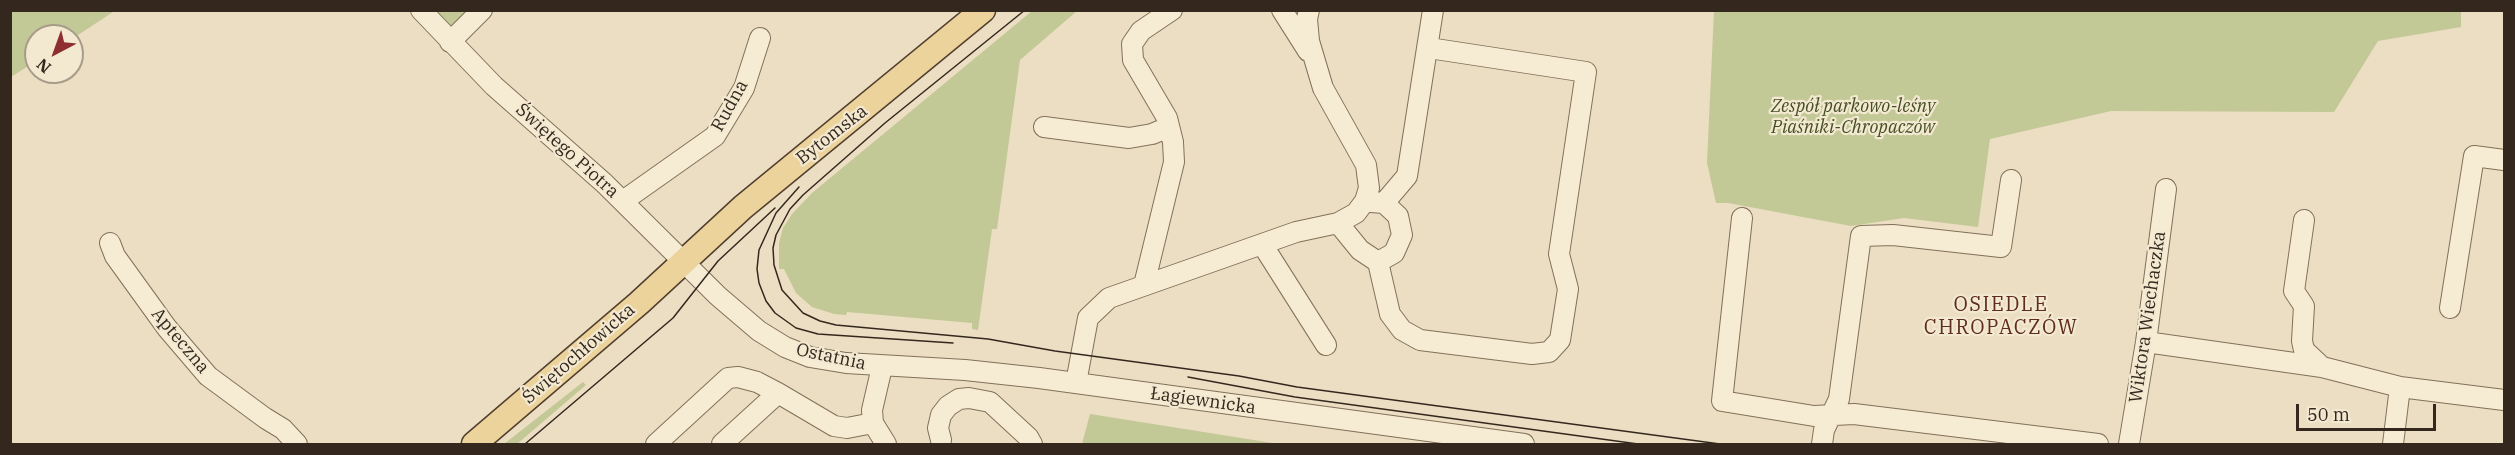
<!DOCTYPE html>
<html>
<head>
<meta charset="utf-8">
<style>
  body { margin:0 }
  #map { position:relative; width:2515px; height:455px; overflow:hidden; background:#ebdec2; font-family:"IBM Plex Serif",serif }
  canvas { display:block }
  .frame { position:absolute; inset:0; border:12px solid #34281e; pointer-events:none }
  .north { position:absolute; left:24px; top:24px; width:60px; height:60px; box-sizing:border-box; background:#f3e9d1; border:2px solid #a79c89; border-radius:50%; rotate:221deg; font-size:16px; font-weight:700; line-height:24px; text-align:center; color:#34281e }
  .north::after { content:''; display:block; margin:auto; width:21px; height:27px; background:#8f2e30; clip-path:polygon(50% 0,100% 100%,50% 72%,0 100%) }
  .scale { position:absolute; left:2296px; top:404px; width:140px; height:27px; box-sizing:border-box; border:3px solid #34281e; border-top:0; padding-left:8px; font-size:18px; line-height:21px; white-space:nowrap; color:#34281e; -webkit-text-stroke:4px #f3e9d1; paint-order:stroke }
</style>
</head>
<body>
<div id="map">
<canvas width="2515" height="455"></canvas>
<div class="frame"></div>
<div class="north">N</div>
<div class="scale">50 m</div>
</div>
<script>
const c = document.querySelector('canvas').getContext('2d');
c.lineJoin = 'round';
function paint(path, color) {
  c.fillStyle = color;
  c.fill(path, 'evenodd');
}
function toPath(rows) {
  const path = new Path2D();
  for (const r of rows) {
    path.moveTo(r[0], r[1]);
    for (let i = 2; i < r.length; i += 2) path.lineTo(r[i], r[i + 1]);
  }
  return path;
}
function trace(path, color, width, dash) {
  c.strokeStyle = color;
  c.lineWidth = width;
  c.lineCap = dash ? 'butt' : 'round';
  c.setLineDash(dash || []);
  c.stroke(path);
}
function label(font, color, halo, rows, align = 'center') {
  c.font = font + ' "IBM Plex Serif",serif';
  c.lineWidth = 4.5;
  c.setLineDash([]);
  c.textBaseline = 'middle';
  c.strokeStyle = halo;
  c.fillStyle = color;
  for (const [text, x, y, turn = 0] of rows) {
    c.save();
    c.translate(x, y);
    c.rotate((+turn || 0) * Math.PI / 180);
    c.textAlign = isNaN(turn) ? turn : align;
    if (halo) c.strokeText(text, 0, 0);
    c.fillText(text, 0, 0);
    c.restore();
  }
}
paint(toPath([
  [116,10,72,39,72,36,36,36,36,61,11,77,11,11],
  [421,11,485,11,450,42],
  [1032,11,1077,11,1020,60,997,229,992,229,978,330,972,329,972,323,847,312,846,315,834,314,812,307,796,293,784,269,779,269,779,243,783,228,792,214,812,193],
  [1714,11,2461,10,2461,27,2378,41,2334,112,2111,111,1990,139,1978,227,1904,218,1851,226,1728,203,1716,203,1707,163],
  [583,382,586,385,517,444,504,444],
  [1090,414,1279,444,1082,444]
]), '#c3c897');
const minor = toPath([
  [421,10,494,86,604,183,718,296,759,331,785,347,810,357,846,363,965,370,1039,378,1524,444],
  [1282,10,1308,51],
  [450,42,482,10],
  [1044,127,1129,138,1152,134,1169,127],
  [623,201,715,136,744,88,760,38],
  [1371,202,1384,203,1398,216,1402,235,1394,253,1378,262],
  [1384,203,1407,176,1433,10],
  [1742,218,1722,401,1814,416,1854,414,2098,444],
  [2304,220,2294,291,2304,306,2302,341,2304,350,2322,367],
  [1338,223,1360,250,1378,262,1390,314,1402,330,1420,340,1532,354,1549,352,1560,340,1568,289,1559,254,1586,72,1429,48],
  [110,243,115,256,167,328,208,376,265,418,283,429,297,444],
  [1262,244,1326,345],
  [1144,285,1174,162,1173,142,1167,118,1133,60,1132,44,1141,31,1172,10],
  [2450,308,2474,156,2504,160],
  [2146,342,2322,367,2400,387,2504,400],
  [882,367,872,410,873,423,886,444],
  [1076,383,1088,318,1109,298,1296,232,1338,223,1356,213,1365,201,1369,188,1366,165,1323,88,1309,41,1307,19,1309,10],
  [941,440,938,428,941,415,948,406,959,399,969,398,990,402,1028,437,1032,444],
  [656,444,728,378,738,377,757,382,778,393],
  [722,444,778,393,834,426,847,428,873,423],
  [1822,444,1824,430,1839,399,1861,236,1893,235,2001,247,2011,180],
  [2129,444,2146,342,2166,189],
  [2393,444,2400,387]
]);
const major = toPath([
  [474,444,639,303,743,207,983,10]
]);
trace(minor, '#83705a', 22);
trace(major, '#513e2e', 27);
trace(minor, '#f6ecd4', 20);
trace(major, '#ecd29b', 24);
trace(toPath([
  [1025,10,885,123,803,195,790,209,776,235,773,248,774,265,782,290,803,313,820,321,836,325,988,339,1055,351,1239,376,1297,387,1720,444],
  [799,187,776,213,759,250,757,269,759,283,766,301,775,313,796,328,818,334,953,343],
  [1188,377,1295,397,1638,444],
  [525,444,673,318,718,261,775,208]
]), '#34281e', 1.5);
label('18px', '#34281e', '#f3e9d1', [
  ["Rudna",730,106,-61],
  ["Bytomska",832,135,-38],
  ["Świętego Piotra",567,151,42],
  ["Wiktora Wiechaczka",2148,317,-82],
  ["Apteczna",180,341,50],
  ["Świętochłowicka",579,354,-41],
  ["Ostatnia",831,357,12],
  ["Łagiewnicka",1203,401,8]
]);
label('italic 18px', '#454f25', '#f3e9d1', [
  ["Zespół parkowo-leśny",1853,107],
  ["Piaśniki-Chropaczów",1853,128]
]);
c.letterSpacing = '1.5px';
label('20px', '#5e2c20', '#f3e9d1', [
  ["OSIEDLE",2001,305],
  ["CHROPACZÓW",2001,328]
]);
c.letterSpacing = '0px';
</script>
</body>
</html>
